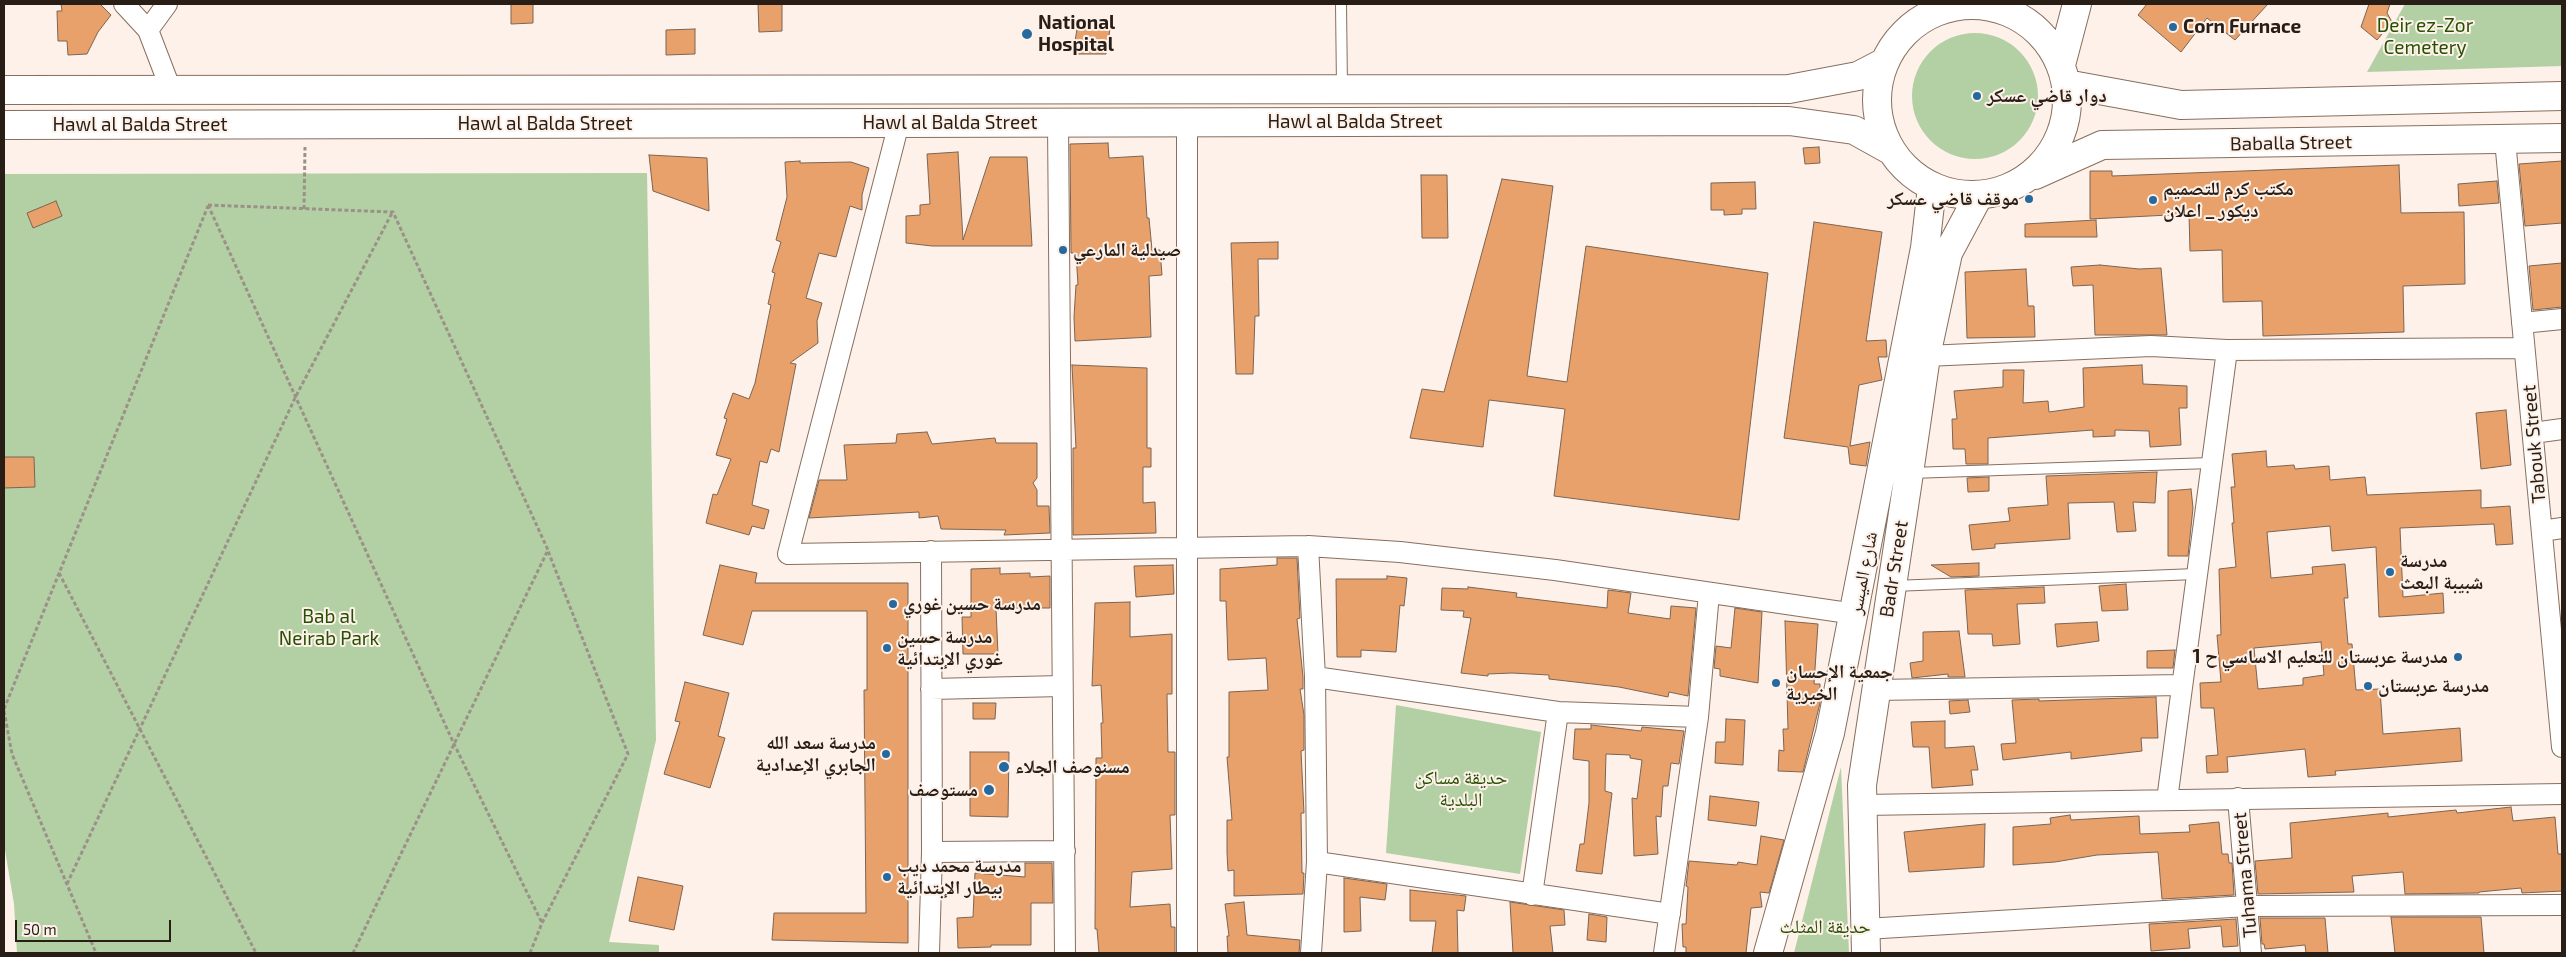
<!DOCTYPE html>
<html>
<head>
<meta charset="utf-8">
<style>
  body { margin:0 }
  #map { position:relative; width:2566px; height:957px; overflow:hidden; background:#fdf1e9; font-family:"Exo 2",sans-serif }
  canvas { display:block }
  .frame { position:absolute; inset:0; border:5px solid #281e16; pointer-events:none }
  .scale { position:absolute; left:15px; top:920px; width:156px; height:22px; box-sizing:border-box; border:2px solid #281e16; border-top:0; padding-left:6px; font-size:15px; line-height:18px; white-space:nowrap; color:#281e16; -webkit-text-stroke:4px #fdf1e9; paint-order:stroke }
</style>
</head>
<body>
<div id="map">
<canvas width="2566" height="957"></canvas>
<div class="frame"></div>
<div class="scale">50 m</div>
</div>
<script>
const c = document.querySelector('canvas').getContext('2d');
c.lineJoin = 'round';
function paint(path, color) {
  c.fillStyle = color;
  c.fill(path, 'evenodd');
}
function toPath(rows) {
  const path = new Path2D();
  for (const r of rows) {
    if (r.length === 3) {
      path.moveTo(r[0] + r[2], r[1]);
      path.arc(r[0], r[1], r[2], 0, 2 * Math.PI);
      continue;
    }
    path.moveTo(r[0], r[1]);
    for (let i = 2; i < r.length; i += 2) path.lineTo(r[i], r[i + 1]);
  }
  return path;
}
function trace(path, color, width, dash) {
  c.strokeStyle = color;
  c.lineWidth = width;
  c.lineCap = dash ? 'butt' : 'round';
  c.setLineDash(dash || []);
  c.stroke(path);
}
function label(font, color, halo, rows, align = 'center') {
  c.font = font + ' "Exo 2","Noto Naskh Arabic",sans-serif';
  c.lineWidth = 4;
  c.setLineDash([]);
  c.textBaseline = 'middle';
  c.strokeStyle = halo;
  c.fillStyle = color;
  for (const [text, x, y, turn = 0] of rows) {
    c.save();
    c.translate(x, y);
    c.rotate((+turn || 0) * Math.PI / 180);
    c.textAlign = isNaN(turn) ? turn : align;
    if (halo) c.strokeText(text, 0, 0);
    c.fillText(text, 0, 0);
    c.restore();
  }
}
paint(toPath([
  [2405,4,2562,4,2562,66,2367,72],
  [1975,96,63],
  [647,173,656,740,609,942,659,945,659,953,17,953,14,904,4,844,4,174],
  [1396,705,1541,732,1520,874,1386,853],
  [1841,767,1849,953,1794,953]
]), '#b3d0a4');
const building = toPath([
  [61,4,100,4,111,15,98,32,87,54,68,55,67,41,58,41,57,11,62,11,61,4],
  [511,4,533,4,533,23,511,24,511,4],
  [758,4,782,4,782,31,759,32,758,4],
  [2147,4,2268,4,2235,40,2207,18,2181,52,2138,15,2147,4],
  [2369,4,2390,4,2387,13,2392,22,2377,40,2361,27,2369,4],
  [695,29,695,54,666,55,666,30,695,29],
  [1077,29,1110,29,1106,54,1073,54,1077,29],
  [1108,143,1109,158,1143,156,1147,218,1149,218,1152,250,1160,250,1162,275,1149,276,1151,337,1075,341,1074,317,1076,285,1078,285,1076,253,1071,253,1070,144,1108,143],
  [1819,147,1820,163,1805,164,1803,148,1819,147],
  [958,152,963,240,990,157,1027,157,1032,246,932,246,906,243,906,216,920,215,920,205,930,204,927,154,958,152],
  [649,155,707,158,709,211,653,191,649,155],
  [800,161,800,163,851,162,869,168,862,195,862,210,850,206,836,257,819,253,806,298,822,303,817,321,818,343,790,363,796,364,779,452,771,449,767,463,760,461,752,505,769,510,764,529,752,526,749,535,706,523,713,494,717,495,731,459,716,455,727,419,724,418,733,393,749,399,755,383,771,305,768,304,775,273,772,272,781,242,776,240,787,197,785,162,800,161],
  [2562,161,2562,223,2525,226,2519,164,2562,161],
  [2399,165,2401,213,2464,212,2465,284,2403,286,2404,332,2263,336,2262,301,2223,302,2222,250,2190,251,2189,214,2090,219,2090,171,2112,171,2112,176,2399,165],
  [1421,175,1447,175,1448,238,1422,238,1421,175],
  [1502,179,1553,186,1527,376,1567,382,1586,246,1768,273,1739,520,1554,496,1565,409,1489,400,1483,447,1410,438,1422,389,1444,392,1502,179],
  [2497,181,2499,203,2459,206,2458,184,2497,181],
  [1755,182,1756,209,1742,209,1742,214,1724,215,1724,210,1711,210,1711,183,1755,182],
  [56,201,62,216,33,228,27,213,56,201],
  [2096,220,2097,237,2025,237,2025,224,2096,220],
  [1814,222,1882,232,1866,341,1886,340,1887,357,1878,357,1882,380,1859,385,1850,446,1870,442,1866,466,1850,464,1848,447,1784,438,1814,222],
  [1278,242,1278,259,1258,259,1259,316,1255,316,1253,374,1236,374,1231,243,1278,242],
  [2562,263,2562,307,2533,310,2529,266,2562,263],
  [2100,265,2139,269,2161,268,2167,335,2095,335,2093,285,2073,286,2071,267,2100,265],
  [2026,269,2028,306,2034,306,2035,337,1967,338,1965,272,2026,269],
  [1072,365,1147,368,1147,448,1151,448,1151,467,1143,467,1143,503,1155,502,1156,533,1073,535,1073,448,1076,448,1072,365],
  [2142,365,2143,384,2187,386,2187,408,2179,408,2181,445,2150,447,2149,431,2115,430,2115,436,2093,437,2093,430,1988,438,1988,464,1966,464,1965,449,1953,449,1952,419,1957,419,1954,391,2003,387,2003,370,2024,370,2023,403,2048,401,2049,412,2084,407,2083,368,2142,365],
  [2506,410,2511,465,2481,469,2476,413,2506,410],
  [927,432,932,444,995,438,996,443,1037,443,1037,478,1033,483,1037,490,1037,506,1049,506,1050,533,1004,535,1006,530,941,529,938,516,919,518,919,512,809,518,819,480,847,480,844,445,896,443,897,434,927,432],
  [2266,451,2267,467,2294,465,2295,469,2329,466,2330,480,2365,477,2367,495,2481,490,2481,508,2510,506,2513,544,2496,545,2494,524,2400,528,2403,597,2443,593,2444,613,2379,617,2376,547,2332,551,2330,526,2267,532,2271,578,2313,574,2312,567,2345,564,2348,598,2344,598,2348,644,2352,644,2356,690,2380,689,2383,734,2460,728,2462,761,2335,771,2336,775,2308,777,2305,749,2227,757,2228,772,2207,773,2206,756,2218,755,2214,708,2201,708,2200,683,2221,682,2217,635,2221,635,2219,569,2236,567,2232,523,2234,523,2231,487,2235,487,2232,454,2266,451],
  [2321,642,2324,675,2303,678,2303,685,2258,689,2254,648,2321,642],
  [4,457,34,457,35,487,4,488,4,457],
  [2157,472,2155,503,2133,502,2136,531,2117,532,2114,502,2068,503,2070,539,1995,544,1995,548,1972,550,1969,525,2010,521,2008,508,2048,505,2046,476,2157,472],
  [1989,477,1989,491,1968,492,1967,478,1989,477],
  [2191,489,2193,508,2188,556,2168,556,2168,491,2191,489],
  [1277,558,1297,558,1300,618,1297,619,1303,677,1303,689,1300,689,1304,715,1304,750,1301,751,1304,813,1301,813,1302,873,1304,873,1303,894,1234,896,1234,870,1228,871,1227,853,1227,820,1232,820,1227,757,1229,757,1229,692,1268,690,1266,658,1228,660,1226,601,1220,601,1220,569,1277,565,1277,558],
  [1979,563,1979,576,1951,577,1931,565,1979,563],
  [720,565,757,573,755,583,908,583,908,943,772,940,774,913,866,913,864,690,867,690,867,611,752,611,743,645,703,635,720,565],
  [1173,565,1174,594,1136,597,1134,566,1173,565],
  [1000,568,1000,574,1030,573,1030,577,1050,576,1050,608,996,608,998,654,963,654,962,617,971,617,971,569,1000,568],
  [1387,576,1407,578,1404,606,1400,605,1396,652,1361,650,1361,657,1337,657,1336,579,1387,579,1387,576],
  [2126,584,2128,610,2102,611,2099,586,2126,584],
  [1468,587,1517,593,1516,597,1607,608,1608,590,1631,593,1628,613,1670,619,1671,606,1696,608,1688,696,1669,692,1668,697,1619,687,1549,679,1549,675,1512,673,1488,674,1488,676,1461,673,1471,618,1463,617,1464,611,1441,610,1442,588,1468,589,1468,587],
  [2044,587,2045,603,2017,604,2020,644,1993,646,1992,634,1968,634,1965,590,2044,587],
  [1130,602,1130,637,1172,634,1172,694,1167,694,1168,752,1175,752,1175,815,1170,815,1172,869,1132,872,1130,907,1170,904,1171,927,1175,927,1175,953,1099,953,1097,929,1095,929,1096,758,1102,758,1101,723,1103,723,1101,685,1092,686,1095,603,1130,602],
  [1735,608,1762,612,1758,683,1720,676,1720,669,1714,668,1716,646,1731,648,1735,608],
  [1785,621,1818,624,1814,684,1820,684,1820,703,1803,772,1778,771,1779,750,1784,751,1783,729,1788,729,1785,621],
  [2097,622,2099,641,2057,647,2055,624,2097,622],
  [1959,631,1965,677,1948,677,1948,674,1912,678,1910,663,1923,661,1923,632,1959,631],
  [2175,650,2173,668,2147,668,2147,651,2175,650],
  [685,682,729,693,718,736,725,738,710,788,664,774,680,722,675,721,685,682],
  [2156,697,2158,738,2141,738,2142,751,2071,759,2071,752,2003,760,2001,744,2016,743,2012,700,2039,699,2039,701,2156,697],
  [1968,700,1970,712,1950,714,1949,701,1968,700],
  [973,703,996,703,995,719,973,719,973,703],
  [1726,719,1745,720,1743,765,1715,763,1716,742,1725,742,1726,719],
  [1945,721,1945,748,1974,746,1978,770,1971,770,1973,785,1932,788,1929,747,1913,747,1911,722,1945,721],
  [1591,725,1641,731,1642,727,1684,731,1679,764,1671,763,1668,786,1663,786,1661,817,1656,816,1658,854,1634,856,1632,798,1637,799,1642,760,1630,758,1630,755,1606,754,1605,791,1612,793,1602,874,1576,871,1580,844,1584,844,1589,803,1589,761,1573,759,1575,729,1591,729,1591,725],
  [970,752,1009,752,1008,817,970,816,970,752],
  [1710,796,1759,802,1756,826,1708,820,1710,796],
  [2511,807,2513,821,2555,817,2558,854,2562,854,2562,891,2522,893,2521,888,2479,892,2479,893,2405,894,2403,872,2352,876,2354,892,2258,894,2255,861,2292,858,2290,823,2388,813,2388,817,2456,810,2457,813,2511,807],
  [2070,815,2071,820,2139,816,2140,834,2190,832,2189,825,2219,822,2222,854,2228,854,2229,863,2232,863,2234,895,2162,899,2158,852,2097,855,2055,862,2013,865,2013,827,2051,824,2050,818,2070,815],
  [1985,824,1984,867,1909,872,1904,832,1985,824],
  [1761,836,1784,840,1769,893,1760,892,1762,907,1751,908,1746,953,1686,953,1686,947,1683,947,1682,924,1686,924,1688,887,1686,886,1689,861,1737,865,1738,862,1757,865,1761,836],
  [1025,863,1052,863,1053,903,1031,903,1031,945,991,945,991,947,958,948,957,918,973,917,975,873,1025,877,1025,863],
  [638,877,683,886,674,930,629,921,638,877],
  [1344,878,1387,884,1385,900,1360,897,1361,931,1344,932,1344,878],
  [1410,890,1466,896,1464,911,1457,910,1458,953,1432,953,1436,921,1410,921,1410,890],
  [1244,902,1247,935,1300,940,1299,953,1228,953,1227,936,1229,936,1225,904,1244,902],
  [1510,902,1564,910,1565,925,1550,926,1553,953,1513,953,1510,902],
  [1589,914,1607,917,1606,942,1587,940,1589,914],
  [2391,917,2481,917,2484,953,2395,953,2391,917],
  [2260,918,2325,918,2328,953,2306,953,2305,945,2265,949,2264,944,2262,944,2260,918],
  [2236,919,2238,946,2223,947,2221,926,2188,929,2190,948,2151,951,2149,924,2236,919]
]);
paint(building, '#e8a16a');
trace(building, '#7d6452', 1);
const lane = toPath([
  [1341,4,1342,88],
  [1910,473,2211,463],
  [1893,586,2196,574]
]);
const street = toPath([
  [124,4,148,30,171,90],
  [148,30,167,4],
  [899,123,788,554,1308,546,1400,552,1555,570,1855,614],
  [1058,123,1065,953],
  [2505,140,2562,747],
  [2522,323,2562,319],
  [1926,356,2151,346,2227,350],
  [2533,433,2562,429],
  [2542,531,2562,528],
  [1308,546,1315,677,1317,862,1311,953],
  [1315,677,1558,712,1698,717],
  [931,689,1062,686],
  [1876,690,2181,685],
  [2238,798,2251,953],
  [2167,800,2227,350,2524,348],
  [1863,805,2562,794],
  [932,852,1065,851],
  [1317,862,1670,914],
  [1532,895,1558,712],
  [1865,929,2248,906,2562,905],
  [929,953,932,852,931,551],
  [1187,953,1187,122],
  [1664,953,1698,717,1709,593]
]);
const secondary = toPath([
  [1768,953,1830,733,1925,248,1932,187],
  [1866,953,1862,785,1909,473,1926,356,1948,253,1979,195]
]);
const primary = toPath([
  [1972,100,95],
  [2061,65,2077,4],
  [2066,84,2181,105,2562,96],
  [4,90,1789,89,1858,76,1883,63],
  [4,125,1789,121,1854,130,1890,150],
  [2035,175,2102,145,2562,138]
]);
trace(lane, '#886f5d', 12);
trace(street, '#886f5d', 22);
trace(secondary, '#886f5d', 30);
trace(primary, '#886f5d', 30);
trace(toPath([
  [208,205,393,212,548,550,353,953],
  [208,205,454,744,542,923],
  [304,209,305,147],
  [59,573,256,953],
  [4,709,208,206],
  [4,711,12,754,96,953],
  [67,884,296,396,392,213],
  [530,953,542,923,628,754,548,551]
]), '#9c9189', 3, [4, 2.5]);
trace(lane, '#fff', 10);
trace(street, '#fff', 20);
trace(secondary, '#fff', 28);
trace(primary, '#fff', 28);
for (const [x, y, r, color] of [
  [2173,27,5,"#26699f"],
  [1027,34,6,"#26699f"],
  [1977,96,5,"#26699f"],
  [2029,199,5,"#26699f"],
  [2153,200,5,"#26699f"],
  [1063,250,5,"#26699f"],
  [2390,572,5,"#26699f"],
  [893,604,5,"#26699f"],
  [887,648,5,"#26699f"],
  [2458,657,5,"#26699f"],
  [1776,683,5,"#26699f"],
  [2368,686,5,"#26699f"],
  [886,754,5,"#26699f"],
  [1004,767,6,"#26699f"],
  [989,790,6,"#26699f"],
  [887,877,5,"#26699f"]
]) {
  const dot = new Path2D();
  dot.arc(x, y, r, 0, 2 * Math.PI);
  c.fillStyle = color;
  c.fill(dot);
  trace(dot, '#fdf1e9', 2);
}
label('bold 19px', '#281e16', '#fdf1e9', [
  ["National",1038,23],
  ["Hospital",1038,45],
  ["Corn Furnace",2183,27],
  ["دوار قاضي عسكر",1987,96],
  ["مكتب كرم للتصميم",2163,189],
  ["ديكور _ اعلان",2163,211],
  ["موقف قاضي عسكر",2019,199,"right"],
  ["صيدلية المارعي",1073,250],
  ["مدرسة",2400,561],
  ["شبيبة البعث",2400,583],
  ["مدرسة حسين غوري",903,604],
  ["مدرسة حسين",897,637],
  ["غوري الإبتدائية",897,659],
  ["مدرسة عربستان للتعليم الاساسي ح 1",2448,657,"right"],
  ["جمعية الإحسان",1786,672],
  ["الخيرية",1786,694],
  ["مدرسة عربستان",2378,686],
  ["مدرسة سعد الله",876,743,"right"],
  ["الجابري الإعدادية",876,765,"right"],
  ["مسنوصف الجلاء",1015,767],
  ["مستوصف",978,790,"right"],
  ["مدرسة محمد ديب",897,866],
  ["بيطار الإبتدائية",897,888]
], 'left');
label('19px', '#265001', '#fdf1e9', [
  ["Deir ez-Zor",2425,26],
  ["Cemetery",2425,48],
  ["Bab al",329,617],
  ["Neirab Park",329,639],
  ["حديقة مساكن",1461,778],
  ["البلدية",1461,800],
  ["حديقة المثلث",1825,927]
]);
label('19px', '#281e16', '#fdf1e9', [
  ["Hawl al Balda Street",1355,122],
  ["Hawl al Balda Street",950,123],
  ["Hawl al Balda Street",545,124],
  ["Hawl al Balda Street",140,125],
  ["Baballa Street",2291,143,-1],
  ["Tabouk Street",2534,444,-95],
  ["Badr Street",1894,569,-81],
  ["شارع الميسر",1863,573,-79],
  ["Tuhama Street",2245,875,-95]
]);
</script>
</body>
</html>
